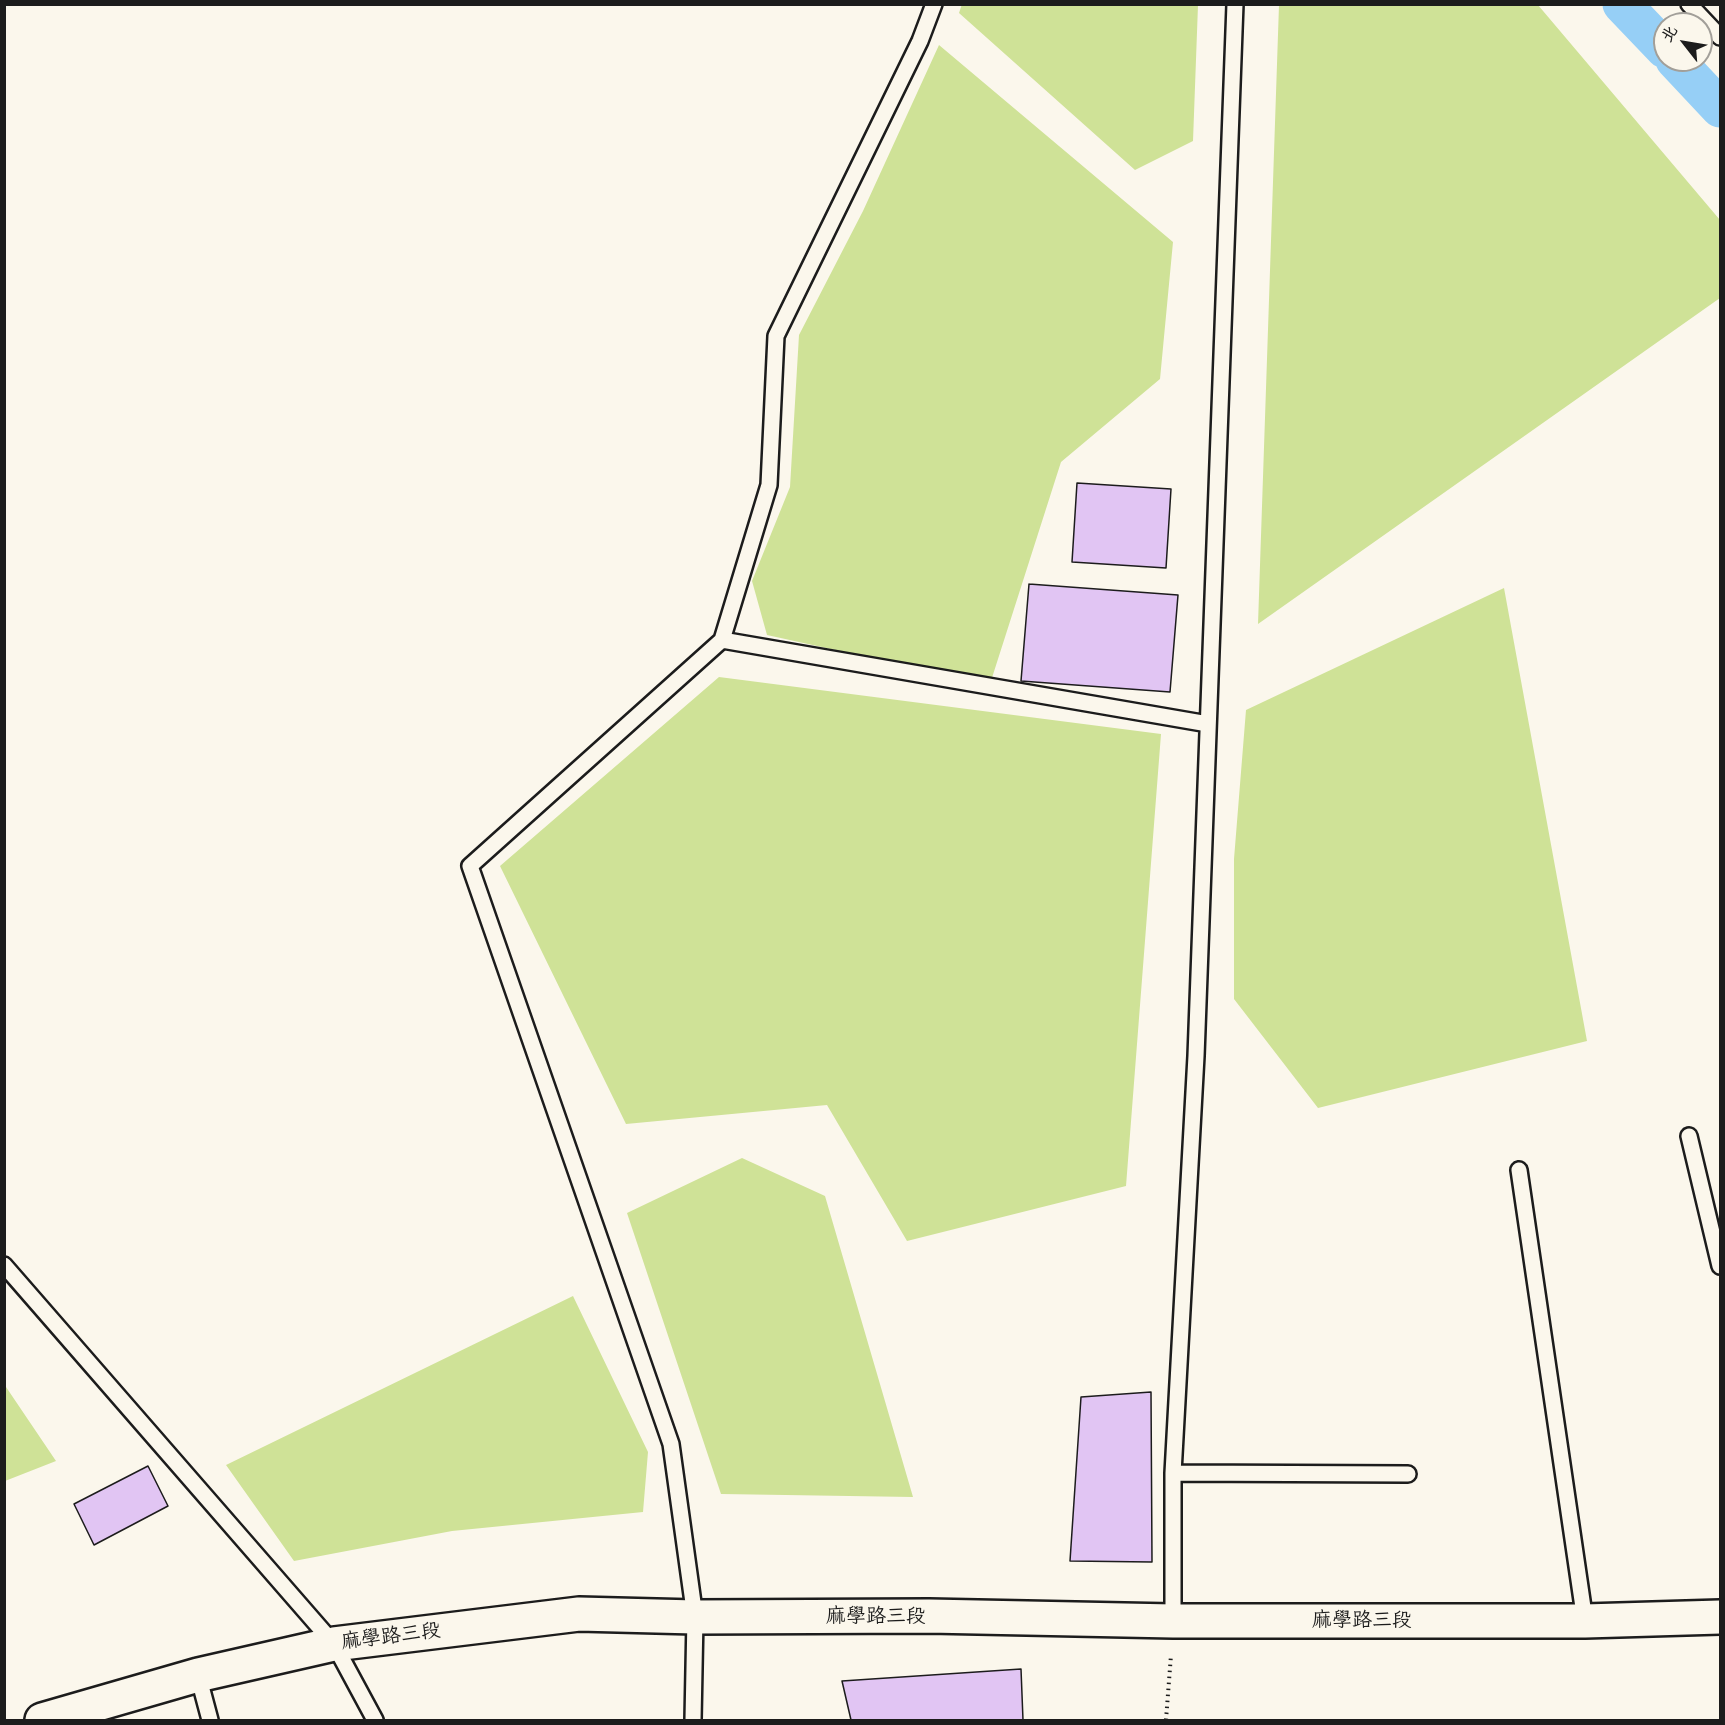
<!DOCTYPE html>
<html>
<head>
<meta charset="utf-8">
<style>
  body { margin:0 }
  #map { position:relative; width:1725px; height:1725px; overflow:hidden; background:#fbf7ec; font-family:Itim,"LXGW WenKai TC",sans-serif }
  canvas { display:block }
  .frame { position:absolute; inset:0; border:6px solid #1c1c1c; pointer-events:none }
  .north { position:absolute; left:1653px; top:12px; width:60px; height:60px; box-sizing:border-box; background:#fbf7ec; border:2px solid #a29f99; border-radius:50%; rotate:301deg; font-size:16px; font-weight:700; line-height:24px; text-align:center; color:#1c1c1c }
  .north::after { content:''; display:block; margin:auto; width:21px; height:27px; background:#1c1c1c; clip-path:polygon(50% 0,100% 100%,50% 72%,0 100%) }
</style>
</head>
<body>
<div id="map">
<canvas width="1725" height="1725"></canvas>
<div class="frame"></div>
<div class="north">北</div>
</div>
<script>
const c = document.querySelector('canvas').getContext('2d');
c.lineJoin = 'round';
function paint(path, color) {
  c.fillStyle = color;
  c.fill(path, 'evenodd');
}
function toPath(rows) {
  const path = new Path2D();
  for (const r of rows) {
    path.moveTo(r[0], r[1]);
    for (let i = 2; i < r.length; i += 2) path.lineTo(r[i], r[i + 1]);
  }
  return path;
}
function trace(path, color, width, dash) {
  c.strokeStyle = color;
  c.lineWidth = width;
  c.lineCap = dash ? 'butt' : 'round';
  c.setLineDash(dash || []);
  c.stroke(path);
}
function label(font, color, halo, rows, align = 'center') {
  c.font = font + ' Itim,"LXGW WenKai TC",sans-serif';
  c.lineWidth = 5;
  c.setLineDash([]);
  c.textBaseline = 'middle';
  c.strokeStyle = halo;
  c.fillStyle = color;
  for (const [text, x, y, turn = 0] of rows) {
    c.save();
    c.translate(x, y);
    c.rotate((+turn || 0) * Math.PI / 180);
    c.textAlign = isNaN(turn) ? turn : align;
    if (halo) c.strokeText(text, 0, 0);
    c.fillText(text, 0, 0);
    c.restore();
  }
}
paint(toPath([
  [962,4,1198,5,1193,141,1135,170,959,13],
  [1279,5,1538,5,1720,220,1720,298,1258,624],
  [939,45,1173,242,1160,379,1061,462,990,684,767,635,752,581,790,487,799,335,863,211],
  [1504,588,1587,1041,1318,1108,1234,999,1234,859,1246,710],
  [719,677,1161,734,1126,1186,907,1241,827,1105,626,1124,500,866],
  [742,1158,825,1196,913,1497,721,1494,627,1213],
  [573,1296,648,1452,643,1512,452,1531,294,1561,226,1465],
  [4,1384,56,1461,5,1481,4,1481]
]), '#cfe297');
trace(toPath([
  [1622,4,1665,49],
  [1675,60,1720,108]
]), '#96cff6', 39);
const building = toPath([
  [1077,483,1171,489,1166,568,1072,562,1077,483],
  [1029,584,1178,595,1170,692,1021,681,1029,584],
  [1151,1392,1152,1562,1070,1561,1081,1397,1151,1392],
  [148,1466,168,1506,94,1545,74,1504,148,1466],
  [1021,1669,1023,1720,851,1720,842,1681,1021,1669]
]);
paint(building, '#e1c5f3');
trace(building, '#1c1c1c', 1.5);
const lane = toPath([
  [1689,4,1720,37],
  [722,640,769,485,776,336,920,41,934,4],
  [1689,1136,1720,1266],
  [1519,1170,1585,1621],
  [4,1265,334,1644,375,1720],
  [1173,1473,1408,1474],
  [1173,1621,1173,1473,1196,1056,1235,4],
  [198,1675,210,1720],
  [693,1720,695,1617,671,1444,470,866,722,640,1208,724]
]);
const secondary = toPath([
  [42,1720,198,1675,334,1644,579,1614,695,1617,929,1616,1173,1621,1585,1621,1720,1617]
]);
trace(lane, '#1c1c1c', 20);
trace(secondary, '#1c1c1c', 38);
trace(toPath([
  [1166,1720,1171,1655]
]), '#1c1c1c', 4, [1.5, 4.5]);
trace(lane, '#fbf7ec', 15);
trace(secondary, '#fbf7ec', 33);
label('20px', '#1c1c1c', '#fbf7ec', [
  ["麻學路三段",876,1617],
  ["麻學路三段",1362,1621],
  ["麻學路三段",391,1637,-7]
]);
</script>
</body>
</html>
